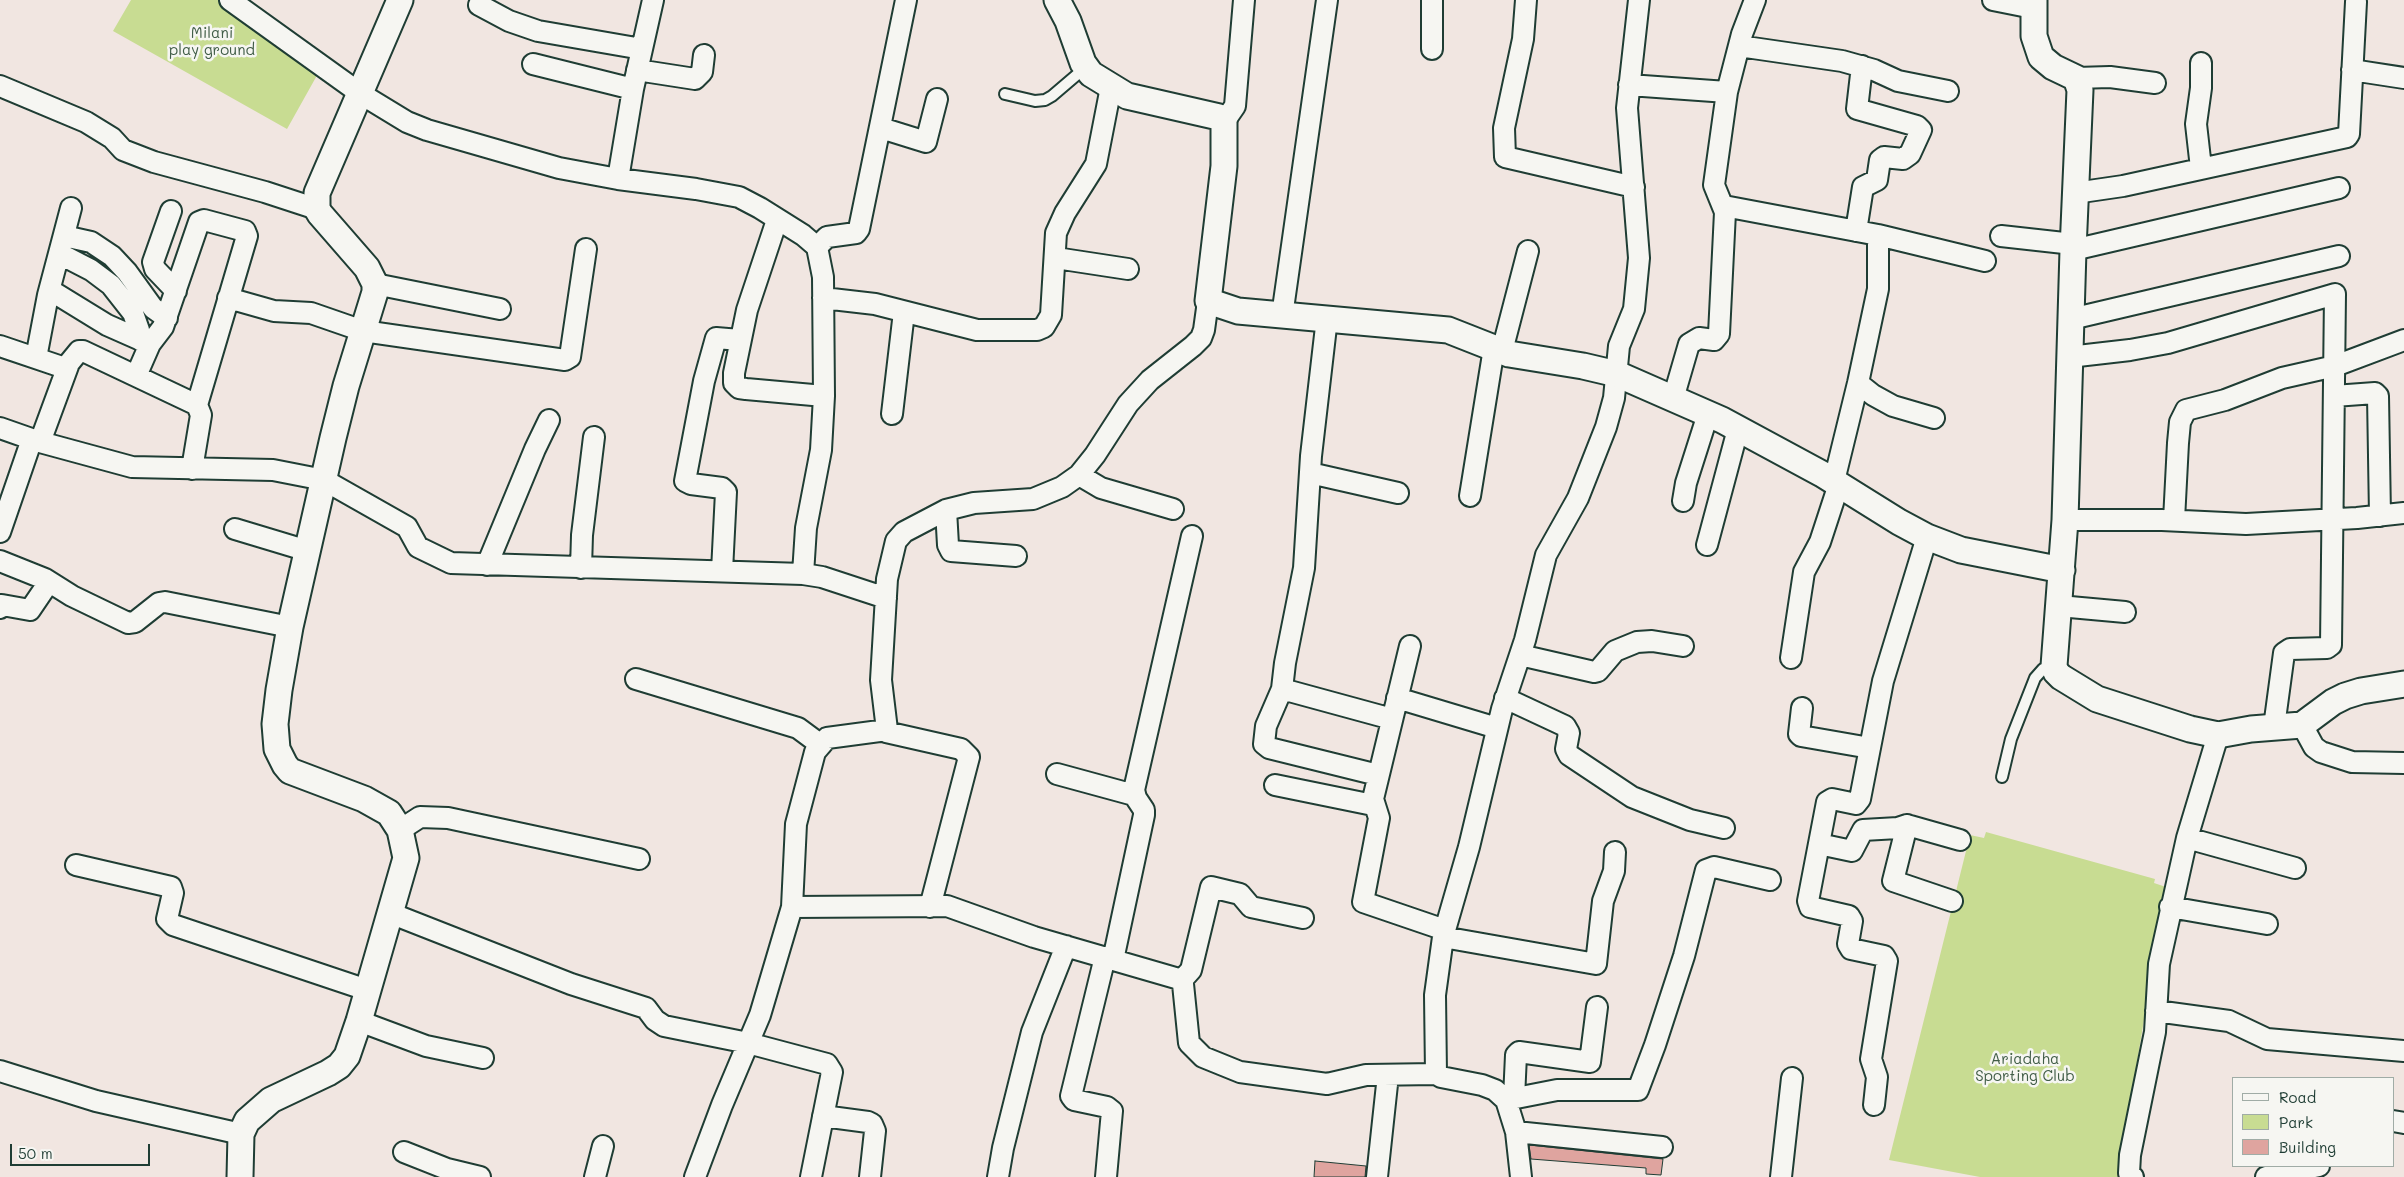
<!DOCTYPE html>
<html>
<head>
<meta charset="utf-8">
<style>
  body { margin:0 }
  #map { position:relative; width:2404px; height:1177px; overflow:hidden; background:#f1e6e1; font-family:Mali,sans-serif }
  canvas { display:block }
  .legend { position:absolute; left:2232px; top:1077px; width:162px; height:90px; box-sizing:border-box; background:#f6f6f2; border:1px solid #a0aca6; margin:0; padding:6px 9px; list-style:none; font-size:15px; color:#1f3d34 }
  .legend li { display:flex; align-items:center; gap:10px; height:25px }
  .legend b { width:25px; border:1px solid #a0aca6 }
  .scale { position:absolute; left:10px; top:1144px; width:140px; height:22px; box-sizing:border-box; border:2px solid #1f3d34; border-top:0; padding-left:6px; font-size:15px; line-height:18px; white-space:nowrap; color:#1f3d34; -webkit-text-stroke:4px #f6f6f2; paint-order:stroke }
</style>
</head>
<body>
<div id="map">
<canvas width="2404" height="1177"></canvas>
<ul class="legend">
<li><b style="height:6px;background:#f6f6f2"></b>Road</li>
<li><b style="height:14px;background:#c8dc92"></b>Park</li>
<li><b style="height:14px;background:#dfa49f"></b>Building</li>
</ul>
<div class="scale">50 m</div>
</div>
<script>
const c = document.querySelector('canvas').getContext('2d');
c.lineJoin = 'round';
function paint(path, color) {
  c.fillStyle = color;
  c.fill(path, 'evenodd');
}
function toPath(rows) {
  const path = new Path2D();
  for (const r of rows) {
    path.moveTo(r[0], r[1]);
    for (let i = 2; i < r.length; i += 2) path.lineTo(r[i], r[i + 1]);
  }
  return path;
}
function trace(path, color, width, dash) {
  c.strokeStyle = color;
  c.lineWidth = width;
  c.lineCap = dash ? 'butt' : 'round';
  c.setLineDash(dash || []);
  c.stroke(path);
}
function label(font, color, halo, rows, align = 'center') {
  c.font = font + ' Mali,sans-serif';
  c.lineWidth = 5;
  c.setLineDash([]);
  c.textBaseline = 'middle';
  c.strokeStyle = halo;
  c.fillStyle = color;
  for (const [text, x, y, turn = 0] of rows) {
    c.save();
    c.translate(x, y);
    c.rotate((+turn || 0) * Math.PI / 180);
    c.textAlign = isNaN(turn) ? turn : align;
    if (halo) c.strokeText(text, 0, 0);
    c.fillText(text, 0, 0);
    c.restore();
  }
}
paint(toPath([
  [131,0,223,0,320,70,287,129,113,31],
  [1986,832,2155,879,2154,883,2166,887,2118,1177,1980,1177,1889,1160,1970,835,1984,838]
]), '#c8dc92');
const building = toPath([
  [1529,1145,1663,1159,1661,1175,1646,1174,1646,1168,1531,1159,1529,1145],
  [1315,1161,1366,1166,1365,1177,1314,1177,1315,1161]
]);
paint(building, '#dfa49f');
trace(building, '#1f3d34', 1);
const service = toPath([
  [1005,94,1035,101,1045,100,1052,96,1086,67],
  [2002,777,2011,739,2035,678,2043,669,2054,666]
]);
const minor = toPath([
  [230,0,361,94,407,122,427,130,559,168,618,179,696,189,739,197,760,208,803,235,817,247,823,277,824,396,821,450,806,528,803,574],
  [1432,0,1432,49],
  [1526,0,1523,39,1504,128,1505,157,1634,187],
  [1993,0,2033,8],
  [479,5,509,21,538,31,642,49],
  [1739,46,1842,61,1874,70,1898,81,1948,91],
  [2201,63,2201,88,2196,124,2201,168],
  [533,64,633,89],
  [637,70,695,79,702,72,704,55],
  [2352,70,2404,78],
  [2076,78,2110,77,2155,83],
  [1629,85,1727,92],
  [0,86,86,122,112,138,123,150,154,162,265,192,317,209],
  [1224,122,1235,106,1244,0],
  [881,128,926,142,937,99],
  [618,179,633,89,653,0],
  [2075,193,2123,186,2347,137,2349,134,2356,2],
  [1724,206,1878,235,1878,289,1858,383,1834,481],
  [171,211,153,262,155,269,176,291],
  [777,220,747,310,734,373,734,383,739,388,746,389,824,396],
  [1856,231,1863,187,1877,180,1880,160,1884,157,1903,159,1910,154,1921,130,1917,126,1857,109,1862,66],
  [1878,235,1985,261],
  [64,236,91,242,112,256,127,272,153,308,167,318],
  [2001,236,2073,244],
  [817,247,827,237,856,233,859,229,906,0],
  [2073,250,2339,188],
  [60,254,91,270,111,285,133,313,139,330,140,340],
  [1056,258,1128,269],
  [375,284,500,309],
  [50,290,107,325,150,344],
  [228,298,274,311,311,313,363,331,565,360,570,357,586,249],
  [823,298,875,304,977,330,1037,330,1044,327,1051,315,1056,233,1065,213,1096,164,1111,87],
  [1282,316,1327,0],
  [1327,318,1311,456,1304,568,1285,663,1282,689,1266,726,1264,744,1269,748,1378,775],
  [2071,319,2339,256],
  [0,346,65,368,79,351,83,351,197,405,201,415,192,469],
  [1502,351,1528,251],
  [2069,357,2130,350,2168,343,2335,294,2331,645,2327,648,2290,649,2284,653,2274,727],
  [36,358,48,295,71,208],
  [136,376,150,344,163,327,199,222,204,220,245,231,247,236,197,405],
  [1858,383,1873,395,1893,406,1934,418],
  [2334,396,2375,393,2378,396,2380,516],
  [1673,399,1689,344,1699,338,1714,340,1719,334,1725,212,1714,185,1727,92,1742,34,1755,0],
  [892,414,904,312],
  [0,428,40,442,132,467,273,470,324,480,407,527,418,547,451,563,803,574,822,577,886,598],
  [40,442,68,366],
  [1310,473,1398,493],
  [1079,475,1101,488,1173,509],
  [1470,496,1494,348],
  [1683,501,1686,483,1708,414],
  [946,510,948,545,951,551,1016,556],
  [2065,520,2162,520,2246,524,2357,518,2404,513],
  [2174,520,2178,443,2180,422,2186,410,2225,400,2282,378,2335,366,2404,340],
  [235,529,308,551],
  [0,532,32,439],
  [1707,545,1738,429],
  [0,561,45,579,72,596,128,623,135,622,159,603,165,602,290,627],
  [487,565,535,449,549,420],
  [581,568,582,535,594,437],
  [722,571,726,492,722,488,691,484,685,481,704,381,716,338,740,340],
  [2059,606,2125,612],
  [0,608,2,605,30,610,49,582],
  [1410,646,1373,799,1379,818,1363,902,1445,930],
  [1520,655,1594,672,1598,671,1615,651,1637,642,1652,641,1683,646],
  [1791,658,1804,572,1820,542,1839,484],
  [636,679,798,728,821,745],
  [1282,689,1392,719],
  [1397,698,1497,728],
  [1505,698,1565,726,1569,733,1566,749,1569,755,1632,797,1690,820,1724,828],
  [1802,708,1799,734,1801,736,1870,748],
  [2302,725,2314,747,2321,752,2352,762,2404,763],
  [886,732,961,749,969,757,930,907],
  [1057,774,1134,795],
  [1275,785,1373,805],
  [1907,825,1893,881,1952,901],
  [400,830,420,817,448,818,639,859],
  [2187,838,2295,868],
  [1819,844,1852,851,1863,830,1898,828,1907,825,1960,840],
  [76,865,171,887,173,893,167,919,173,925,367,990],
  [792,907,947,906,1034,937,1179,979,1183,984,1189,1043,1203,1057,1240,1072,1327,1084,1366,1075,1436,1074],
  [2170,907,2267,924],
  [390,913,571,984,646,1008,655,1020,664,1026,748,1043,827,1064,832,1072,811,1177],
  [1443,937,1596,964,1603,901,1614,871,1615,852],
  [1105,957,1071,1096,1074,1100,1107,1107,1112,1111,1106,1177],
  [1113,960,1144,815,1144,810,1136,798,1134,790,1192,536],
  [1182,980,1191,970,1211,887,1240,894,1251,907,1303,918],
  [2156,1011,2229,1021,2267,1039,2404,1051],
  [359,1021,426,1046,483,1058],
  [0,1071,96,1101,241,1134],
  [1514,1098,1516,1055,1519,1052,1590,1062,1597,1007],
  [1506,1100,1557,1090,1638,1090,1655,1045,1684,956,1706,870,1714,867,1770,880],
  [1874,1105,1877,1077,1871,1059,1887,961,1884,956,1851,949,1848,944,1852,921,1849,916,1810,907,1808,901,1827,802,1832,799,1856,804,1860,799,1883,681,1927,537],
  [823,1116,868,1122,872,1124,875,1131,870,1177],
  [2393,1121,2404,1123],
  [1516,1132,1662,1147],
  [404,1152,447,1169,480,1177],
  [595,1177,603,1146],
  [695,1177,722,1105,760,1015,792,907,796,824,815,752,827,738,887,730,881,680,887,579,896,541,904,532,946,510,974,503,1033,499,1062,487,1079,475,1095,455,1128,404,1150,380,1193,346,1201,338,1204,330,1208,301],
  [998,1177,1003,1148,1032,1032,1066,946],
  [1377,1177,1388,1075],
  [1521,1177,1516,1132,1506,1100,1495,1090,1482,1085,1441,1077,1436,1074,1435,995,1443,937,1469,847,1502,709,1525,640,1546,555,1578,498,1606,427,1614,398,1619,346,1634,309,1639,258,1627,108,1639,0],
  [1781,1177,1792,1078],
  [2133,1177,2129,1173,2130,1155,2155,1032,2159,964,2187,838,2218,735],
  [2266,1177,2319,1166]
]);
const tertiary = toPath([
  [1057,0,1068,21,1083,63,1091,74,1127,96,1219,117,1224,122,1224,166,1208,301,1238,311,1448,330,1509,354,1583,366,1617,374,1722,420,1822,474,1899,522,1927,537,1961,550,2062,570],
  [2034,0,2034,36,2041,57,2053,67,2076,78,2080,90,2073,250,2065,520,2054,666,2056,672,2061,677,2097,699,2190,729,2218,735,2251,729,2302,725,2333,702,2345,696,2361,691,2404,684],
  [240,1177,241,1134,247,1121,271,1100,328,1073,339,1066,347,1056,359,1021,406,858,400,830,389,813,364,799,290,771,285,765,277,749,275,724,279,690,290,627,333,438,346,386,375,292,375,284,367,268,320,214,317,209,317,193,400,0]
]);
trace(service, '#1f3d34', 14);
trace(minor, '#1f3d34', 24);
trace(tertiary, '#1f3d34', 29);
trace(service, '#f6f6f2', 10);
trace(minor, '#f6f6f2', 20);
trace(tertiary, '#f6f6f2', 25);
label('15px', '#415d47', '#f6f6f2', [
  ["Milani",212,33],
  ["play ground",212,50],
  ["Ariadaha",2025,1059],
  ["Sporting Club",2025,1076]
]);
</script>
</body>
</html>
